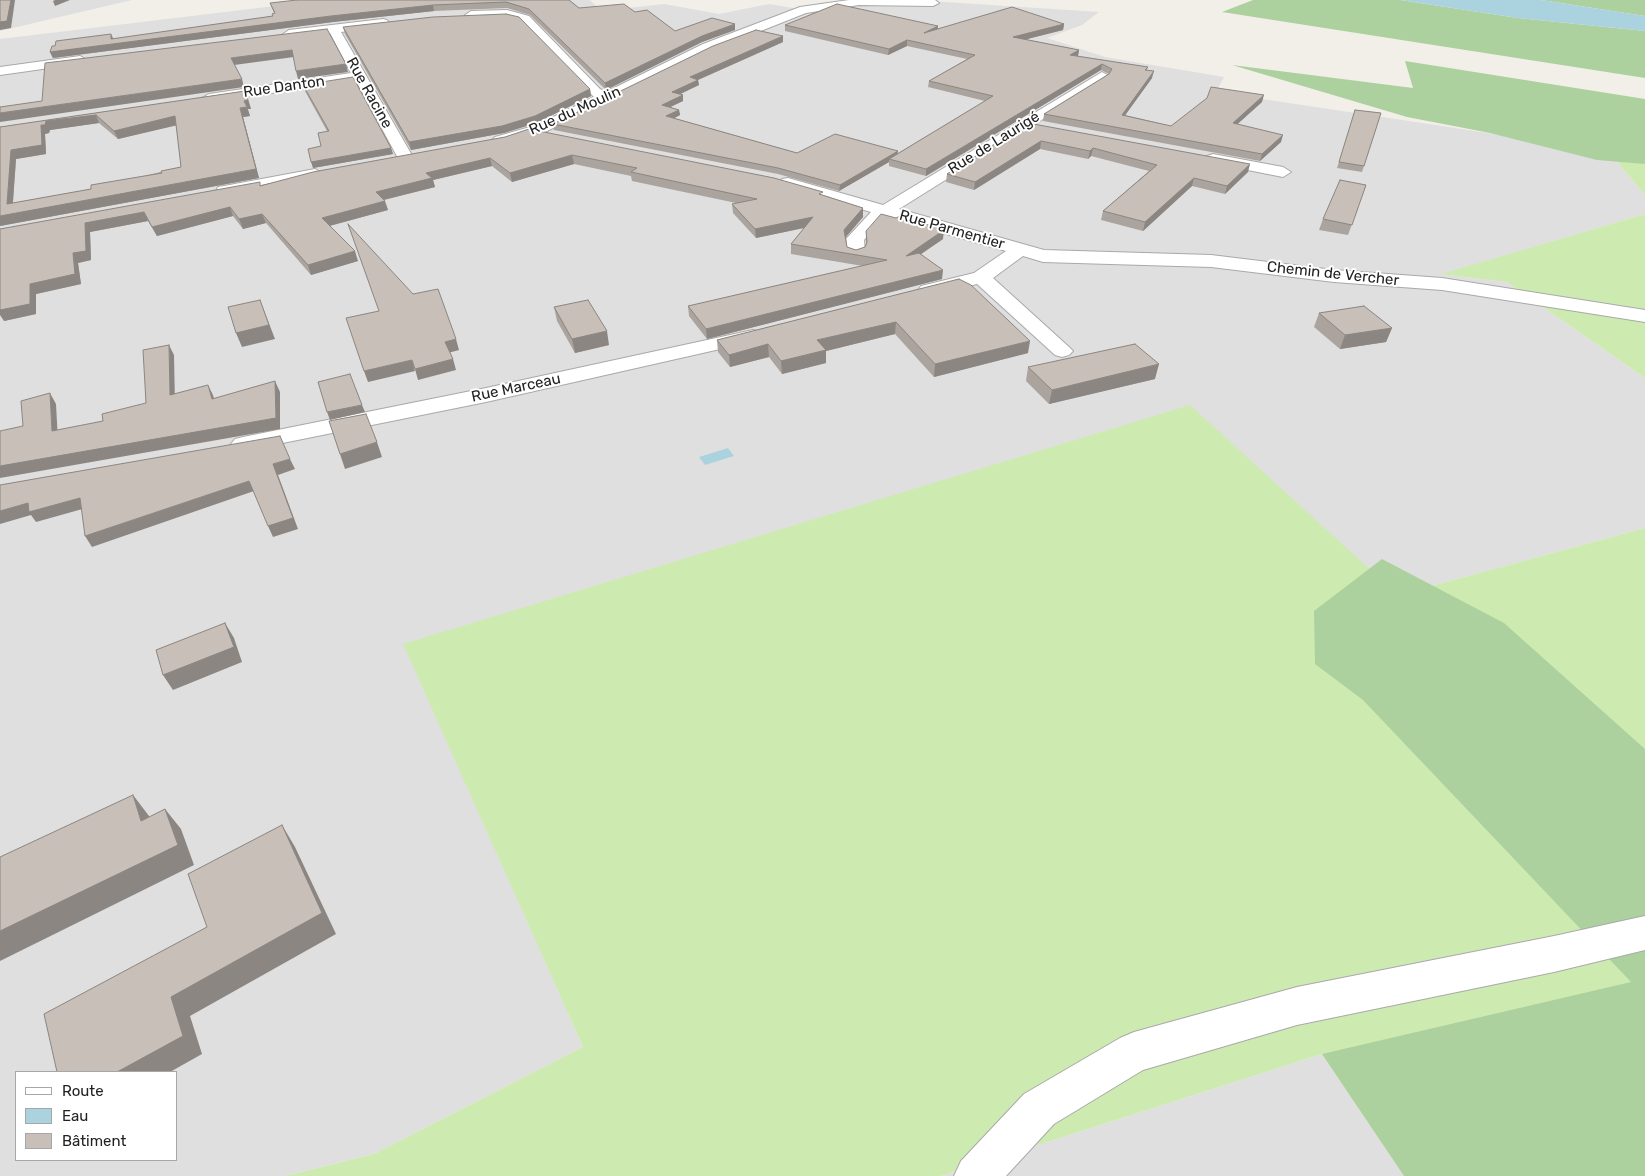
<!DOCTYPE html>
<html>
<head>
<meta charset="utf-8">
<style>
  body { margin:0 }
  #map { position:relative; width:1645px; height:1176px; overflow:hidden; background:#f2efe9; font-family:Rubik,sans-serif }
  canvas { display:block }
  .legend { position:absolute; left:15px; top:1071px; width:162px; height:90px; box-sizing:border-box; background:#fff; border:1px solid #a7a7a7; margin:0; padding:6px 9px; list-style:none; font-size:15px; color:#222 }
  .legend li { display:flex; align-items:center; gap:10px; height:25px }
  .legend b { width:25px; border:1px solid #a7a7a7 }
</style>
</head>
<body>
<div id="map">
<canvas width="1645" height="1176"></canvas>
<ul class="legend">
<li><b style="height:6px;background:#fff"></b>Route</li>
<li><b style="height:14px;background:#aad3df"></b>Eau</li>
<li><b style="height:14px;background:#c7bfb8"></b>Bâtiment</li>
</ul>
</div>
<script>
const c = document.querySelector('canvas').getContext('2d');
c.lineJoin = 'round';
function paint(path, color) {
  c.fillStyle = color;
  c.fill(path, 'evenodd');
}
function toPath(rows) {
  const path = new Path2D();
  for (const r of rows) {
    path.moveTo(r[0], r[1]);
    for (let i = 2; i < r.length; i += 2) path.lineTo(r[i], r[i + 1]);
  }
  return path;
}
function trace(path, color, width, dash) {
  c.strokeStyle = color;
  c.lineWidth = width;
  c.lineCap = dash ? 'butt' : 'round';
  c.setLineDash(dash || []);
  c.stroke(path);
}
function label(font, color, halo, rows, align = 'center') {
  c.font = font + ' Rubik,sans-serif';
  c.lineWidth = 4;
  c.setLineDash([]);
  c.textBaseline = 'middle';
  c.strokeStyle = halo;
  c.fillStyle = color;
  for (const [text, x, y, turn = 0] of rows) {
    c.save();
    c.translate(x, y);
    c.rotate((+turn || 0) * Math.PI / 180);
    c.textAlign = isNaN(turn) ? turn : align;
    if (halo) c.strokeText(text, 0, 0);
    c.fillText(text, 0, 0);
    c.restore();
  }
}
paint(toPath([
  [0,0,132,0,0,31],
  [325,0,590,0,601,11,664,4,719,14,769,4,799,9,822,3,859,0,914,0,1099,12,1082,25,1047,38,1105,57,1224,77,1216,92,1608,151,1645,195,1645,214,1443,274,1507,282,1645,378,1645,528,1398,595,404,644,583,1047,374,1154,285,1176,0,1176,0,39],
  [16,1072,176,1072,176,1160,16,1160],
  [1322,1054,1404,1176,941,1176]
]), '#e0dfdf');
paint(toPath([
  [1608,151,1645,151,1645,195],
  [1645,214,1645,378,1507,282,1441,274],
  [1190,405,1398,595,1645,528,1645,1176,1404,1176,1322,1054,941,1176,285,1176,374,1154,583,1047,403,644]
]), '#cdebb0');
paint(toPath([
  [1253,0,1400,0,1518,18,1645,31,1645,78,1222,12],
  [1541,0,1645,0,1645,16],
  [1405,61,1645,99,1645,164,1597,160,1490,133,1407,117,1232,65,1413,88],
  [1382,559,1504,623,1645,749,1645,1176,1404,1176,1322,1054,1631,982,1363,700,1315,664,1314,611]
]), '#add19e');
paint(toPath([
  [1400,0,1541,0,1645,16,1645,31,1518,18],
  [728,448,734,456,705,465,699,457]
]), '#aad3df');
const street = toPath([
  [849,0,935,0,939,3,933,6,859,5,806,13,713,50,547,131,500,145,495,143,492,140,495,137,537,125,594,97,521,22,507,18,471,19,465,15,471,11,507,10,529,16,600,89,606,92,703,44,800,7,849,0],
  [383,19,387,20,389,23,387,26,341,32,413,157,411,160,399,160,356,81,209,102,202,98,209,94,351,73,330,33,289,38,283,34,289,30,383,19],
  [80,56,87,60,85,63,0,75,0,67,80,56],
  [1102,72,1109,76,1107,79,899,209,1044,250,1211,255,1334,270,1442,278,1645,310,1645,322,1442,290,1334,282,1211,267,1043,262,1023,256,993,278,1069,347,1073,351,1069,355,1062,357,1055,355,977,284,928,296,921,294,918,290,921,286,974,273,1006,251,887,217,879,222,864,240,865,252,863,256,849,256,847,252,846,239,871,212,782,187,780,183,782,179,788,178,883,205,1102,72],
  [1213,154,1283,167,1291,172,1283,177,1207,162,1205,159,1207,156,1213,154],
  [315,169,323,174,321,177,224,196,218,195,216,191,218,187,224,186,315,169],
  [753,330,760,332,763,336,760,340,486,402,243,451,235,449,231,444,235,439,243,437,486,388,753,330],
  [1645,916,1645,950,1554,972,1297,1025,1143,1070,1054,1124,1006,1176,954,1176,961,1161,1024,1094,1120,1038,1134,1032,1297,987,1554,936,1645,916]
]);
trace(street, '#a9a9a9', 2);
paint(street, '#fff');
paint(toPath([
  [569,0,579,8,635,12,675,31,735,30,702,42,606,90,530,15,507,8,434,11,333,22,53,58,50,52,113,39,273,16,274,13,270,3],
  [1064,24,1063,30,1025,39,1079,50,1078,56,1148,67,1147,70,1152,78,1125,115,1171,126,1262,102,1237,124,1281,142,1260,161,1043,121,1044,114,1109,74,1101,70,926,176,889,166,889,162,839,191,778,174,554,130,553,124,783,36,783,42,698,80,699,85,680,94,683,95,683,101,670,107,679,110,680,115,674,118,797,153,898,151,897,154,985,101,928,87,929,81,967,59,907,46,888,55,785,31,785,25,938,26,938,29],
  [343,27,590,89,591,96,536,123,504,133,411,150,345,34],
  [303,85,391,148,393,154,313,168,327,131,305,91],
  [245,91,251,109,248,109,250,116,243,117,259,178,0,226,0,127],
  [99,123,118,139,176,125,181,167,91,189,13,203,16,159,46,154,45,134,49,133,50,130],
  [1355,110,1381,113,1362,172,1337,168],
  [1028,123,1248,172,1225,194,1192,186,1143,231,1101,220,1103,211,1149,171,1091,156,1088,159,1040,149,974,190,946,182,947,174],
  [505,137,823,195,863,208,863,217,846,237,847,247,856,250,865,247,866,244,866,231,943,239,921,254,942,279,707,339,689,316,688,306,863,266,791,254,791,244,804,228,756,238,733,213,732,204,736,203,632,181,631,176,574,164,512,182,492,166,433,180,435,187,384,200,388,210,330,226,358,261,311,275,266,223,243,229,233,216,157,236,148,221,90,232,91,260,78,263,81,284,36,294,36,314,4,321,0,229,261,185],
  [1366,185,1348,235,1319,230,1323,219],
  [959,279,1028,353,934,377,895,334,826,351,826,363,782,374,769,357,730,367,718,352,717,340],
  [554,307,609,345,575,353,557,321],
  [1319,313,1392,328,1386,342,1340,349,1314,327],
  [1028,367,1155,379,1049,404,1026,381]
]), '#aba49e');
paint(toPath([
  [11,0,15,0,11,28,0,30,0,22],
  [55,0,70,0,55,6,53,1],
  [433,5,434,11,333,22,53,58,50,52,111,39,111,34,114,40],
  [735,24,735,30,702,42,606,90,605,83,702,36],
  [1064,24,1063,30,1012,43,1013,37],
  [938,26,937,32,924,33],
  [783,36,783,42,691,83,690,77],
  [907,40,907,46,888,55,889,49],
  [292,50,294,57,234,65,231,58],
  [1079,50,1078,56,1070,55],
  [346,64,348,72,298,79,296,71],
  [1102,64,1101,70,926,176,926,169],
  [1154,71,1152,78,1121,121,1122,115],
  [242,79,244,87,0,122,0,113],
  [698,80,699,85,672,98,672,92],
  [590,89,591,96,536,123,504,133,411,150,409,142],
  [245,91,248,99,251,109,248,109,244,101],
  [683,95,683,101,662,111,662,105],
  [1264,95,1262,102,1231,130,1233,123],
  [247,107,250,116,243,117,259,178,0,226,0,216,256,169,240,108],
  [679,110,680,115,667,122,666,116],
  [96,115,99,123,50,130,49,133,45,134,46,154,16,159,12,213,7,204,11,150,46,121],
  [175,116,178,125,118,139,114,131],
  [1283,135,1281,142,1260,161,1262,154],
  [1041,141,1040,149,974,190,975,182],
  [391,148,393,154,313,168,311,162],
  [1093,148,1091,156,1088,159,1090,151],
  [898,151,897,157,889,159,889,162,839,191,840,185],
  [572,155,574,164,512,182,510,173],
  [490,158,492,166,433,180,435,187,379,201,376,192,426,173],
  [1250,164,1248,172,1225,194,1227,186],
  [1194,178,1192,186,1143,231,1145,222],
  [385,201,388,210,325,227,322,218],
  [230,207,233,216,157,236,152,227],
  [863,208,863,217,844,239,844,230],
  [144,212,148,221,90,232,91,260,78,263,81,284,36,294,36,314,4,321,0,315,0,310,30,284,73,253,85,223],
  [262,214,266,223,243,229,239,219],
  [813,217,813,226,756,238,755,229],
  [944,230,943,239,905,265,906,256],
  [355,251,358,261,311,275,308,265],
  [943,270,942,279,707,339,706,329],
  [260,300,275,339,242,347,236,333],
  [896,322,895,334,826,351,826,363,782,374,781,361,817,340],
  [1392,328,1386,342,1340,349,1345,335],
  [607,331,609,345,575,353,572,339],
  [456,339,459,350,448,353,445,342],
  [1030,341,1028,353,934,377,935,364],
  [768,344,769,357,730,367,729,355],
  [169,345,174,355,175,405,170,395],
  [453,359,456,370,418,380,415,369],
  [412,360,415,371,368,382,364,371],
  [1159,364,1155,379,1049,404,1052,390],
  [275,381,280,392,280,429,0,478,0,466],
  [208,385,213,395,217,410,212,399],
  [50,393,56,404,58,441,52,431],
  [362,405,365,412,330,420,327,412],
  [377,442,382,457,345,469,340,454],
  [290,459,295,469,278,475,298,529,273,537,268,526,273,464],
  [249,481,254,491,92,547,85,536],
  [80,498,86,508,36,522,31,515,0,524,0,511,28,503],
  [225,623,234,638,242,662,173,690,163,675],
  [133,795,149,816,157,841,141,821],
  [165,809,181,829,194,865,0,961,0,931],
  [282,825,295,847,336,934,190,1016,202,1054,170,1072,117,1072,171,997]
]), '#8b8681');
const building = toPath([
  [0,0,11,0,7,21,0,22,0,0],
  [297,0,569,0,579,8,624,4,635,12,647,10,675,31,712,18,735,24,702,36,605,83,529,9,506,2,433,5,331,16,50,52,52,46,55,46,56,41,111,34,111,39,273,16,272,14,275,13,270,3,297,0],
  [837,4,938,26,924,33,1012,7,1064,24,1013,37,1079,50,1070,55,1148,67,1145,70,1154,71,1122,115,1171,126,1207,98,1211,87,1264,95,1233,123,1283,135,1262,154,1044,114,1109,74,1112,69,1102,64,926,169,889,159,993,96,929,81,975,55,907,40,889,49,785,25,837,4],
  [506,14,519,17,590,89,535,116,502,126,409,142,343,27,433,17,506,14],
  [327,29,346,64,296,71,292,50,231,58,242,79,0,113,0,107,42,101,45,63,327,29],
  [756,30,783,36,690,77,698,80,672,92,683,95,662,105,679,110,666,116,797,153,835,134,898,151,840,185,778,168,553,124,713,46,756,30],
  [353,77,391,148,311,162,308,149,321,146,318,133,329,131,303,85,353,77],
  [245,91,248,100,244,101,247,107,240,108,256,169,0,216,0,127,245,91],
  [96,115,114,131,175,116,181,167,161,171,162,173,91,185,91,189,7,204,11,150,42,145,41,125,45,125,46,121,96,115],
  [1355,110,1381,113,1364,166,1339,162,1355,110],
  [1028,123,1250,164,1227,186,1194,178,1145,222,1103,211,1157,165,1093,148,1090,151,1041,141,975,182,947,174,1028,123],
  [529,129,774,178,823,192,819,194,863,208,844,230,847,247,856,250,865,247,867,242,866,231,881,214,896,218,900,216,944,230,906,256,919,253,943,270,706,329,688,306,887,260,791,244,813,217,755,229,732,204,757,199,631,172,637,168,572,155,510,173,490,158,426,173,432,178,376,192,385,201,322,218,355,251,308,265,262,214,239,219,230,207,152,227,144,212,85,223,86,251,73,253,75,274,30,284,30,304,0,310,0,229,260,182,260,186,313,172,505,137,529,129],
  [1340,180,1366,185,1352,225,1323,219,1340,180],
  [348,224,413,294,438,289,456,339,445,342,453,359,415,369,412,360,364,371,346,318,379,311,348,224],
  [959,279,971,285,1030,341,935,364,896,322,817,340,826,350,781,361,768,344,729,355,717,340,959,279],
  [260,300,269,325,236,333,228,307,260,300],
  [588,300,607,331,572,339,554,307,588,300],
  [1364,306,1392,328,1345,335,1319,313,1364,306],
  [1135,344,1159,364,1052,390,1028,367,1135,344],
  [169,345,170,395,208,385,212,399,275,381,276,418,0,466,0,431,23,426,21,401,50,393,52,431,103,421,102,414,146,403,143,350,169,345],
  [350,374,362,405,327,412,318,382,350,374],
  [366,414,377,442,340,454,329,421,366,414],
  [280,436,290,459,273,464,293,518,268,526,249,481,85,536,80,498,29,512,28,503,0,511,0,485,280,436],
  [225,623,234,647,163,675,156,650,225,623],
  [133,795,141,821,165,809,178,845,0,931,0,857,133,795],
  [282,825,322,913,171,997,183,1036,117,1072,57,1072,44,1014,207,927,188,874,282,825]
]);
paint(building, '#c7bfb8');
trace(building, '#8b8681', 1);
label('15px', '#222', '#fff', [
  ["Rue Danton",284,87,-8],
  ["Rue Racine",369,93,61],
  ["Rue du Moulin",575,111,-24],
  ["Rue de Laurigé",994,143,-32],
  ["Rue Parmentier",952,230,16],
  ["Chemin de Vercher",1333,274,6],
  ["Rue Marceau",516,388,-12]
]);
</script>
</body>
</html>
